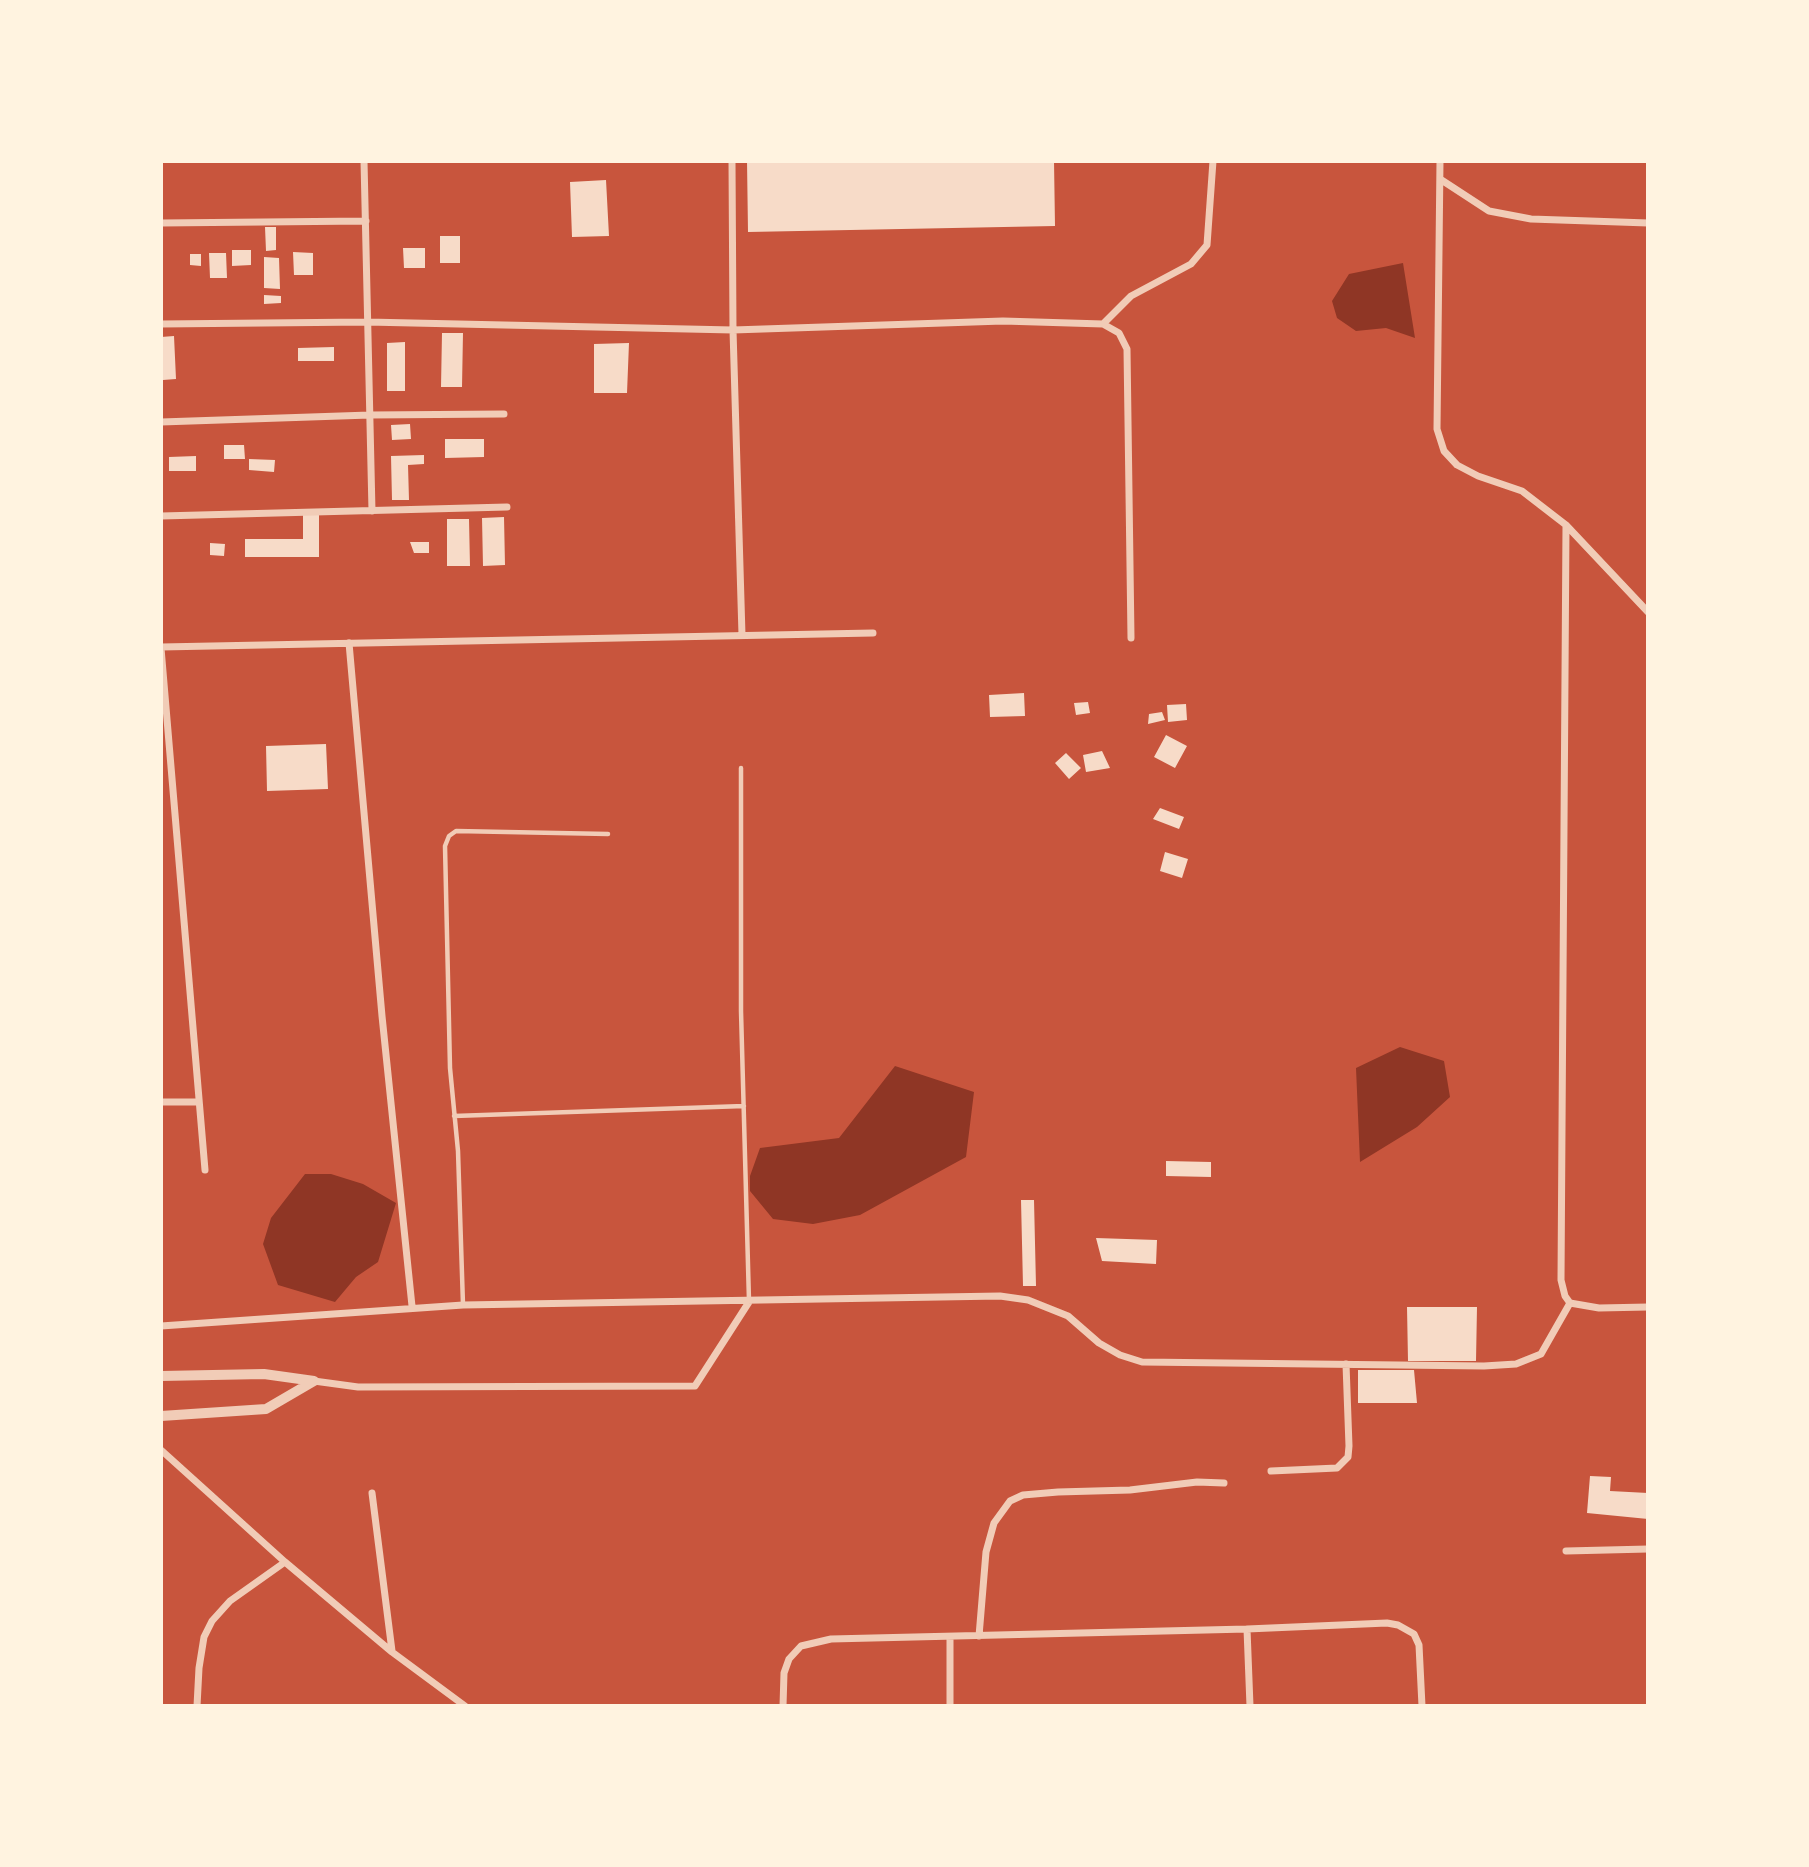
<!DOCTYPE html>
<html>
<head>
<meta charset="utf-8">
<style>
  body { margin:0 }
  #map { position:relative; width:1809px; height:1867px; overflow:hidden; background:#c8553d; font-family:"Archivo Narrow",sans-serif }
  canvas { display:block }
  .frame { position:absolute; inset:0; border:163px solid #fff3e0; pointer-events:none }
</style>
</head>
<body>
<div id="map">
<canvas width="1809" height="1867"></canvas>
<div class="frame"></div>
</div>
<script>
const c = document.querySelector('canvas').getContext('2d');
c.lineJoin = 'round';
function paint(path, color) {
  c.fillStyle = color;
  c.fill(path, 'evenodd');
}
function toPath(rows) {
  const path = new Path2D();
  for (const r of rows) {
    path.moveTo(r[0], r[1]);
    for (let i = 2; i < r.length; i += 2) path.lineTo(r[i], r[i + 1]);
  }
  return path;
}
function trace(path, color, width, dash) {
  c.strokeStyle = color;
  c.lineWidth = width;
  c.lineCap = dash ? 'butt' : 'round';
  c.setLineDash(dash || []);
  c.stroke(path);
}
paint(toPath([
  [1403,263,1415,338,1386,328,1356,331,1337,318,1332,301,1349,274],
  [1400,1047,1444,1061,1450,1097,1417,1127,1360,1162,1356,1068],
  [895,1066,974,1092,966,1157,860,1215,813,1224,773,1219,750,1191,750,1176,760,1148,839,1138],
  [305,1174,331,1174,363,1184,396,1203,378,1262,356,1277,335,1302,278,1285,263,1244,271,1218]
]), '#8f3625');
paint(toPath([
  [747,161,1054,161,1055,226,748,232],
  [606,180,609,236,572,237,570,182],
  [265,227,276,227,276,250,266,251],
  [440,236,460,236,460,263,440,263],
  [403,248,425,248,425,268,404,268],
  [232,250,251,250,251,265,232,266],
  [293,252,313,253,313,275,294,275],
  [209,253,226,253,227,278,210,278],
  [190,254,201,254,201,266,190,265],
  [264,257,279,258,280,289,264,288],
  [264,295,281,296,281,303,264,304],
  [442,333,463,333,462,387,441,387],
  [174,336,176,379,163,380,161,337],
  [405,342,405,391,387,391,387,343],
  [629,343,627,393,594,393,594,344],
  [334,347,334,361,298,361,298,348],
  [410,424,411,439,392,440,391,425],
  [445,439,484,439,484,457,445,458],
  [224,445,244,445,245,459,224,459],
  [424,455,424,464,408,465,409,500,392,500,391,456],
  [196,456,196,471,169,471,169,457],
  [249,459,275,460,274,472,249,470],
  [303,513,319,513,319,557,245,557,245,539,303,539],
  [504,517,505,565,483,566,482,518],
  [447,519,469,519,470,566,447,566],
  [410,542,429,542,429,553,414,553],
  [210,543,225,544,224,556,210,555],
  [1024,693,1025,716,990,717,989,695],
  [1088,702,1090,713,1076,715,1074,703],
  [1186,704,1187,720,1168,722,1167,705],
  [1162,712,1165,720,1148,724,1149,714],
  [1166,735,1187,746,1175,768,1154,757],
  [326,744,328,789,267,791,266,746],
  [1102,751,1110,768,1086,772,1083,755],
  [1066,753,1081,768,1069,779,1055,763],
  [1160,808,1184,817,1179,829,1153,819],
  [1165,852,1188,859,1182,878,1160,871],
  [1166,1161,1211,1162,1211,1177,1166,1176],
  [1021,1200,1034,1200,1036,1286,1023,1286],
  [1096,1238,1157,1240,1156,1264,1102,1261],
  [1407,1307,1477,1307,1476,1361,1408,1361],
  [1358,1370,1414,1370,1417,1403,1358,1403],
  [1590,1476,1611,1477,1610,1491,1648,1493,1648,1519,1587,1513]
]), '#f7dbc8');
trace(toPath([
  [741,768,741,1011,749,1301],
  [454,1116,744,1106],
  [463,1305,458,1151,450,1068,445,846,449,836,456,831,608,834]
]), '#f1ccb7', 4.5);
trace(toPath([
  [364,161,372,511],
  [732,161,733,330,742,635],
  [1440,161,1437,429,1444,451,1457,465,1478,476,1522,491,1566,525,1648,612],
  [1440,179,1489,211,1531,219,1648,223],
  [161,223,366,221],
  [161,324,367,322,733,330,1003,321,1103,324,1119,333,1127,349,1131,638],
  [1103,324,1131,296,1191,264,1207,245,1213,161],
  [161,422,370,415,504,414],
  [161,516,507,507],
  [1566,525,1561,1280,1565,1296,1570,1303,1599,1308,1648,1307],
  [349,643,382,1016,412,1306],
  [161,647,873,633],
  [161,648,205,1170],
  [161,1102,199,1102],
  [161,1326,463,1305,1000,1296,1028,1300,1068,1316,1099,1343,1120,1355,1142,1362,1484,1366,1516,1364,1541,1354,1570,1303],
  [314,1381,358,1387,695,1386,749,1302],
  [161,1450,285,1562,392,1652,465,1706],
  [1271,1471,1337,1468,1348,1457,1349,1446,1346,1364],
  [372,1493,392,1651],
  [1566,1551,1648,1549],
  [1247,1629,1250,1706],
  [979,1636,986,1552,994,1523,1010,1501,1023,1495,1058,1492,1130,1490,1197,1482,1224,1483],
  [950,1637,950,1706],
  [197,1706,199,1668,204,1637,212,1621,230,1601,285,1562],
  [783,1706,784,1673,789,1659,801,1646,831,1639,1247,1629,1387,1623,1398,1625,1414,1634,1419,1645,1422,1706]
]), '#f1ccb7', 7);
trace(toPath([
  [161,1376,264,1374,314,1381],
  [161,1416,266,1409,314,1381]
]), '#f1ccb7', 10);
</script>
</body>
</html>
